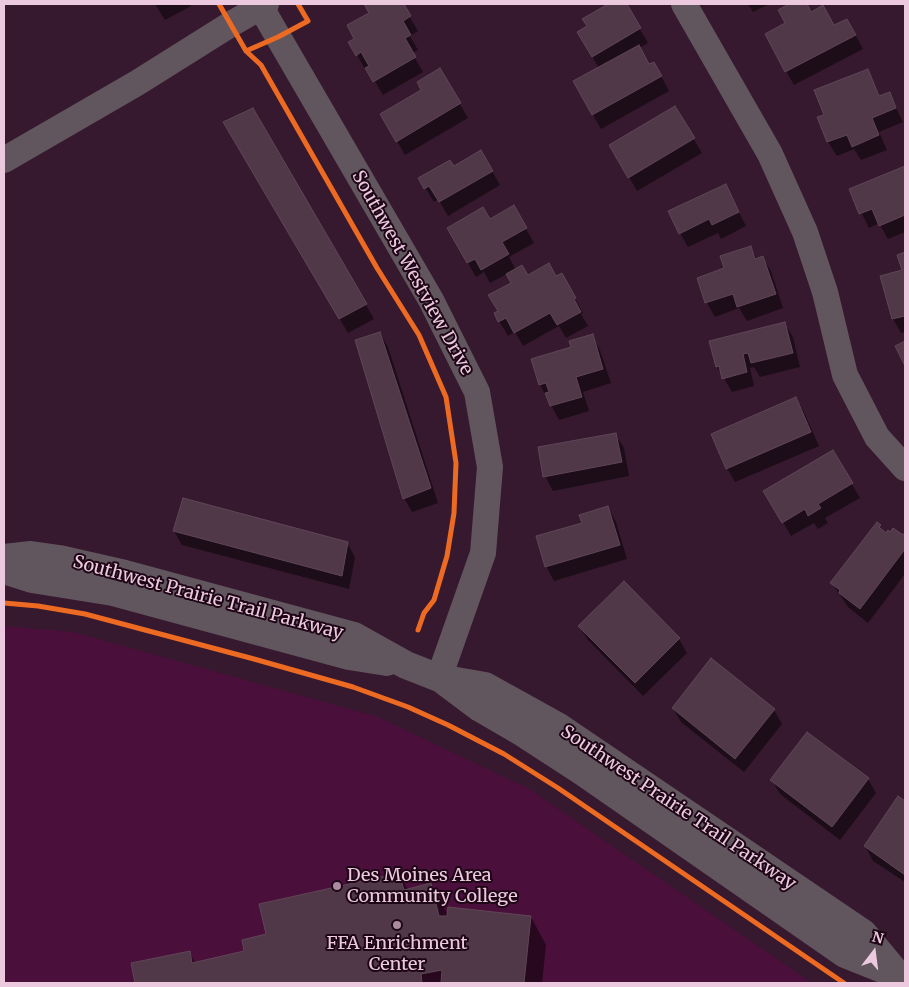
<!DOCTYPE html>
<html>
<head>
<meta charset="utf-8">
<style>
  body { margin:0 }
  #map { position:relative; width:909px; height:987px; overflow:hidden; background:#36192e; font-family:Merriweather,serif }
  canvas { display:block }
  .frame { position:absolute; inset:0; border:5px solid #ecc9de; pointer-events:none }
  .north { position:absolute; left:849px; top:927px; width:50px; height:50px; -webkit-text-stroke:4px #1d0616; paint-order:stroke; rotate:15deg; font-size:14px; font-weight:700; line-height:20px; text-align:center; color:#ecc9de }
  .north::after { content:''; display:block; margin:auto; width:18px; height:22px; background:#ecc9de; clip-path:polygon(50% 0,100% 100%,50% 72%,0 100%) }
</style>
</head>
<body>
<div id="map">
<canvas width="909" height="987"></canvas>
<div class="frame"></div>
<div class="north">N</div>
</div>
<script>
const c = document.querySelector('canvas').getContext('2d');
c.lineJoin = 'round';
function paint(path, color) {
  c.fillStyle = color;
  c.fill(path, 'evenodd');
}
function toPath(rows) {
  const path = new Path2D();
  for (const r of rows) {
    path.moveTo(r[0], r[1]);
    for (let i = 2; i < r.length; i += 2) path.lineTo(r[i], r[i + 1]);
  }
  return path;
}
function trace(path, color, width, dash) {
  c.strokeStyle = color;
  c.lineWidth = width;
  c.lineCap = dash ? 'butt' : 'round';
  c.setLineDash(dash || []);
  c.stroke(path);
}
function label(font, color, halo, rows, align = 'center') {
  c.font = font + ' Merriweather,serif';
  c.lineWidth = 4;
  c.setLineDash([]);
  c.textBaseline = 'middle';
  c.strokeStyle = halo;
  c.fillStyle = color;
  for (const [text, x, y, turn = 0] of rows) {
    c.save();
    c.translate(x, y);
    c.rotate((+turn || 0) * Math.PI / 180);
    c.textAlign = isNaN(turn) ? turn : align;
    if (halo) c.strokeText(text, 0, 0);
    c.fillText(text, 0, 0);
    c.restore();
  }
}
paint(toPath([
  [4,626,73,632,378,717,529,789,812,983,4,983]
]), '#4a0f3a');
paint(toPath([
  [155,4,190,4,191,6,165,20],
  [365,4,402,4,418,31,410,36,418,50,412,53,423,72,383,95,367,68,365,69,350,43,356,39,371,13],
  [611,4,625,4,648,43,639,48,649,66,654,63,669,91,601,129,574,82,599,68,578,33,588,27,584,20],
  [748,4,769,4,753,12],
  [792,4,806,4,811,13,834,27,855,34,863,49,794,85,786,71,786,24,780,10],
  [440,70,468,118,405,155,382,115,423,90],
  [867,70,880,97,889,94,903,122,879,132,887,150,861,160,854,149,837,156,828,142,819,118,826,115],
  [675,108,702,153,637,191,611,146],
  [253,109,374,319,348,333,224,123],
  [481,152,500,185,448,216,438,199,434,202,420,179,453,168],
  [905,167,905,232,888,239,879,223,869,228,850,190],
  [725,186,746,226,721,239,718,233,688,247,680,233],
  [513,206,534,243,509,257,516,270,527,276,556,278,562,275,583,313,581,314,588,326,566,338,559,326,523,346,515,332,508,336,495,314,499,312,513,284,507,274,490,283,484,272,476,277,448,228,489,220],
  [750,247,757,259,762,257,771,271,783,308,747,321,739,308,715,317,707,303,698,278,726,269],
  [905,254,905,332,901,333,893,319,881,277,903,271,899,255],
  [784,323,793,337,800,367,760,377,754,367,750,368,754,386,732,392,717,367,711,342],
  [380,333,388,347,438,503,412,512,404,498],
  [592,336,600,350,611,383,583,392,589,411,559,420,540,385],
  [796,398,804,412,819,446,735,482,727,468],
  [615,434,624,448,629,476,553,491,545,476],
  [833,452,860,498,825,518,828,523,818,529,814,523,791,536,765,491],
  [608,507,616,522,627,559,554,581,546,566,583,524],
  [877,523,884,533,903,537,905,534,905,574,868,623,848,607,832,583],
  [174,531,347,543,355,557,349,589,182,545],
  [624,583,679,639,687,653,643,696,588,640,579,626],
  [711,660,774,710,782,724,744,772,681,722,673,708],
  [868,779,876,793,840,840,780,794,772,780],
  [898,798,905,803,905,882,873,861,865,846],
  [399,874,408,890,431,885,448,915,531,917,546,945,542,983,136,983,133,964,189,952,196,964,245,952,267,935]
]), '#0007');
const building = toPath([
  [364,4,404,4,411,16,403,21,411,35,405,38,416,57,373,82,365,68,369,66,361,52,356,56,348,42,354,39,347,25,369,13,364,4],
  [608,4,627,4,641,28,592,57,577,32,587,26,582,19,608,4],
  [789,4,807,4,811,12,823,5,834,25,847,19,856,35,785,72,765,34,785,23,778,10,789,4],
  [639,45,649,64,654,62,662,76,592,115,573,81,639,45],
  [440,68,461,103,396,142,380,114,421,90,417,82,440,68],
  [868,69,879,96,890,92,896,108,872,118,879,135,852,147,847,135,827,142,817,117,824,115,814,90,868,69],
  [675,106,695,138,628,178,609,145,675,106],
  [253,108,367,304,339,319,223,122,253,108],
  [481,150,493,171,439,202,429,186,424,189,418,178,450,160,454,166,481,150],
  [905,166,905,215,879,226,872,209,859,214,849,189,905,166],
  [726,184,739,212,712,225,709,219,679,234,668,211,726,184],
  [514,205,527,228,502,242,509,254,481,270,475,259,467,263,447,228,483,207,490,219,514,205],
  [751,246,755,259,763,256,776,294,737,307,733,294,705,303,697,278,724,268,720,256,751,246],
  [905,252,905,316,892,319,880,276,902,270,897,255,905,252],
  [549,263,556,276,562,273,576,298,574,299,581,312,557,325,550,313,514,333,506,318,498,322,494,313,498,311,488,295,511,283,506,274,522,265,528,275,549,263],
  [785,322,793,353,751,363,748,353,743,354,747,372,722,379,719,366,716,367,709,341,785,322],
  [380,332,431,488,403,499,355,340,380,332],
  [593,334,603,369,576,377,582,397,550,406,545,393,549,392,546,383,539,385,531,359,571,347,569,341,593,334],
  [905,341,905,366,895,346,905,341],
  [796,397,811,432,726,469,711,434,796,397],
  [616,433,622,462,543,477,538,447,616,433],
  [833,450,853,483,818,504,821,508,808,516,805,509,782,523,763,491,833,450],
  [183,498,348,542,342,576,173,531,183,498],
  [608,506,620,545,545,567,536,536,582,523,579,515,608,506],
  [877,522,881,525,879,527,886,533,888,530,890,532,893,528,903,535,905,532,905,549,860,609,839,593,840,590,830,583,877,522],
  [624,581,680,638,635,683,578,626,624,581],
  [711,658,775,709,735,759,672,708,711,658],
  [807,732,869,778,832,827,770,780,807,732],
  [898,796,905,801,905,875,864,846,898,796],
  [399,873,404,890,431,883,439,916,447,916,448,907,531,916,524,983,441,983,442,970,421,974,422,983,135,983,131,963,190,951,192,963,244,951,242,940,266,934,259,904,399,873]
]);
paint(building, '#503849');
trace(building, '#5f4657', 1);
trace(toPath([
  [259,4,431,300,477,392,490,467,483,553,439,678],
  [684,4,770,154,805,232,825,292,845,375,877,437,905,468],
  [4,160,137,83,231,24,266,4]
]), '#61555e', 26);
trace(toPath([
  [4,558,31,555,59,559,125,574,354,636,406,665,439,678,485,686,559,727,863,933,897,974,905,981],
  [4,570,32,579,113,592,349,656,387,662],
  [444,681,480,708,523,733,583,772,845,954,895,974]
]), '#61555e', 28);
trace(toPath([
  [219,4,246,51,278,37,308,21,298,4],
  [246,51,261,65,377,268,419,335,446,397,456,463,454,513,447,556,434,600,424,613,418,630],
  [4,603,38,606,85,614,254,659,353,687,408,707,448,725,504,754,558,788,844,983]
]), '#ed6a23', 5);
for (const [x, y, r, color] of [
  [337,886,5,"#ac8ba0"],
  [397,925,5,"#ac8ba0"]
]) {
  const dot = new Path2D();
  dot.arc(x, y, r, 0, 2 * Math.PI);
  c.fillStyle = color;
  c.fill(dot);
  trace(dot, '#1d0616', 2);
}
label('18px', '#ecc9de', '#1d0616', [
  ["Southwest Westview Drive",412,273,61],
  ["Southwest Prairie Trail Parkway",208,598,15],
  ["Southwest Prairie Trail Parkway",678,808,34]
]);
label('18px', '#ecc9de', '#1d0616', [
  ["Des Moines Area",347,876],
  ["Community College",347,897],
  ["FFA Enrichment",397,944,"center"],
  ["Center",397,965,"center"]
], 'left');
</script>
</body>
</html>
